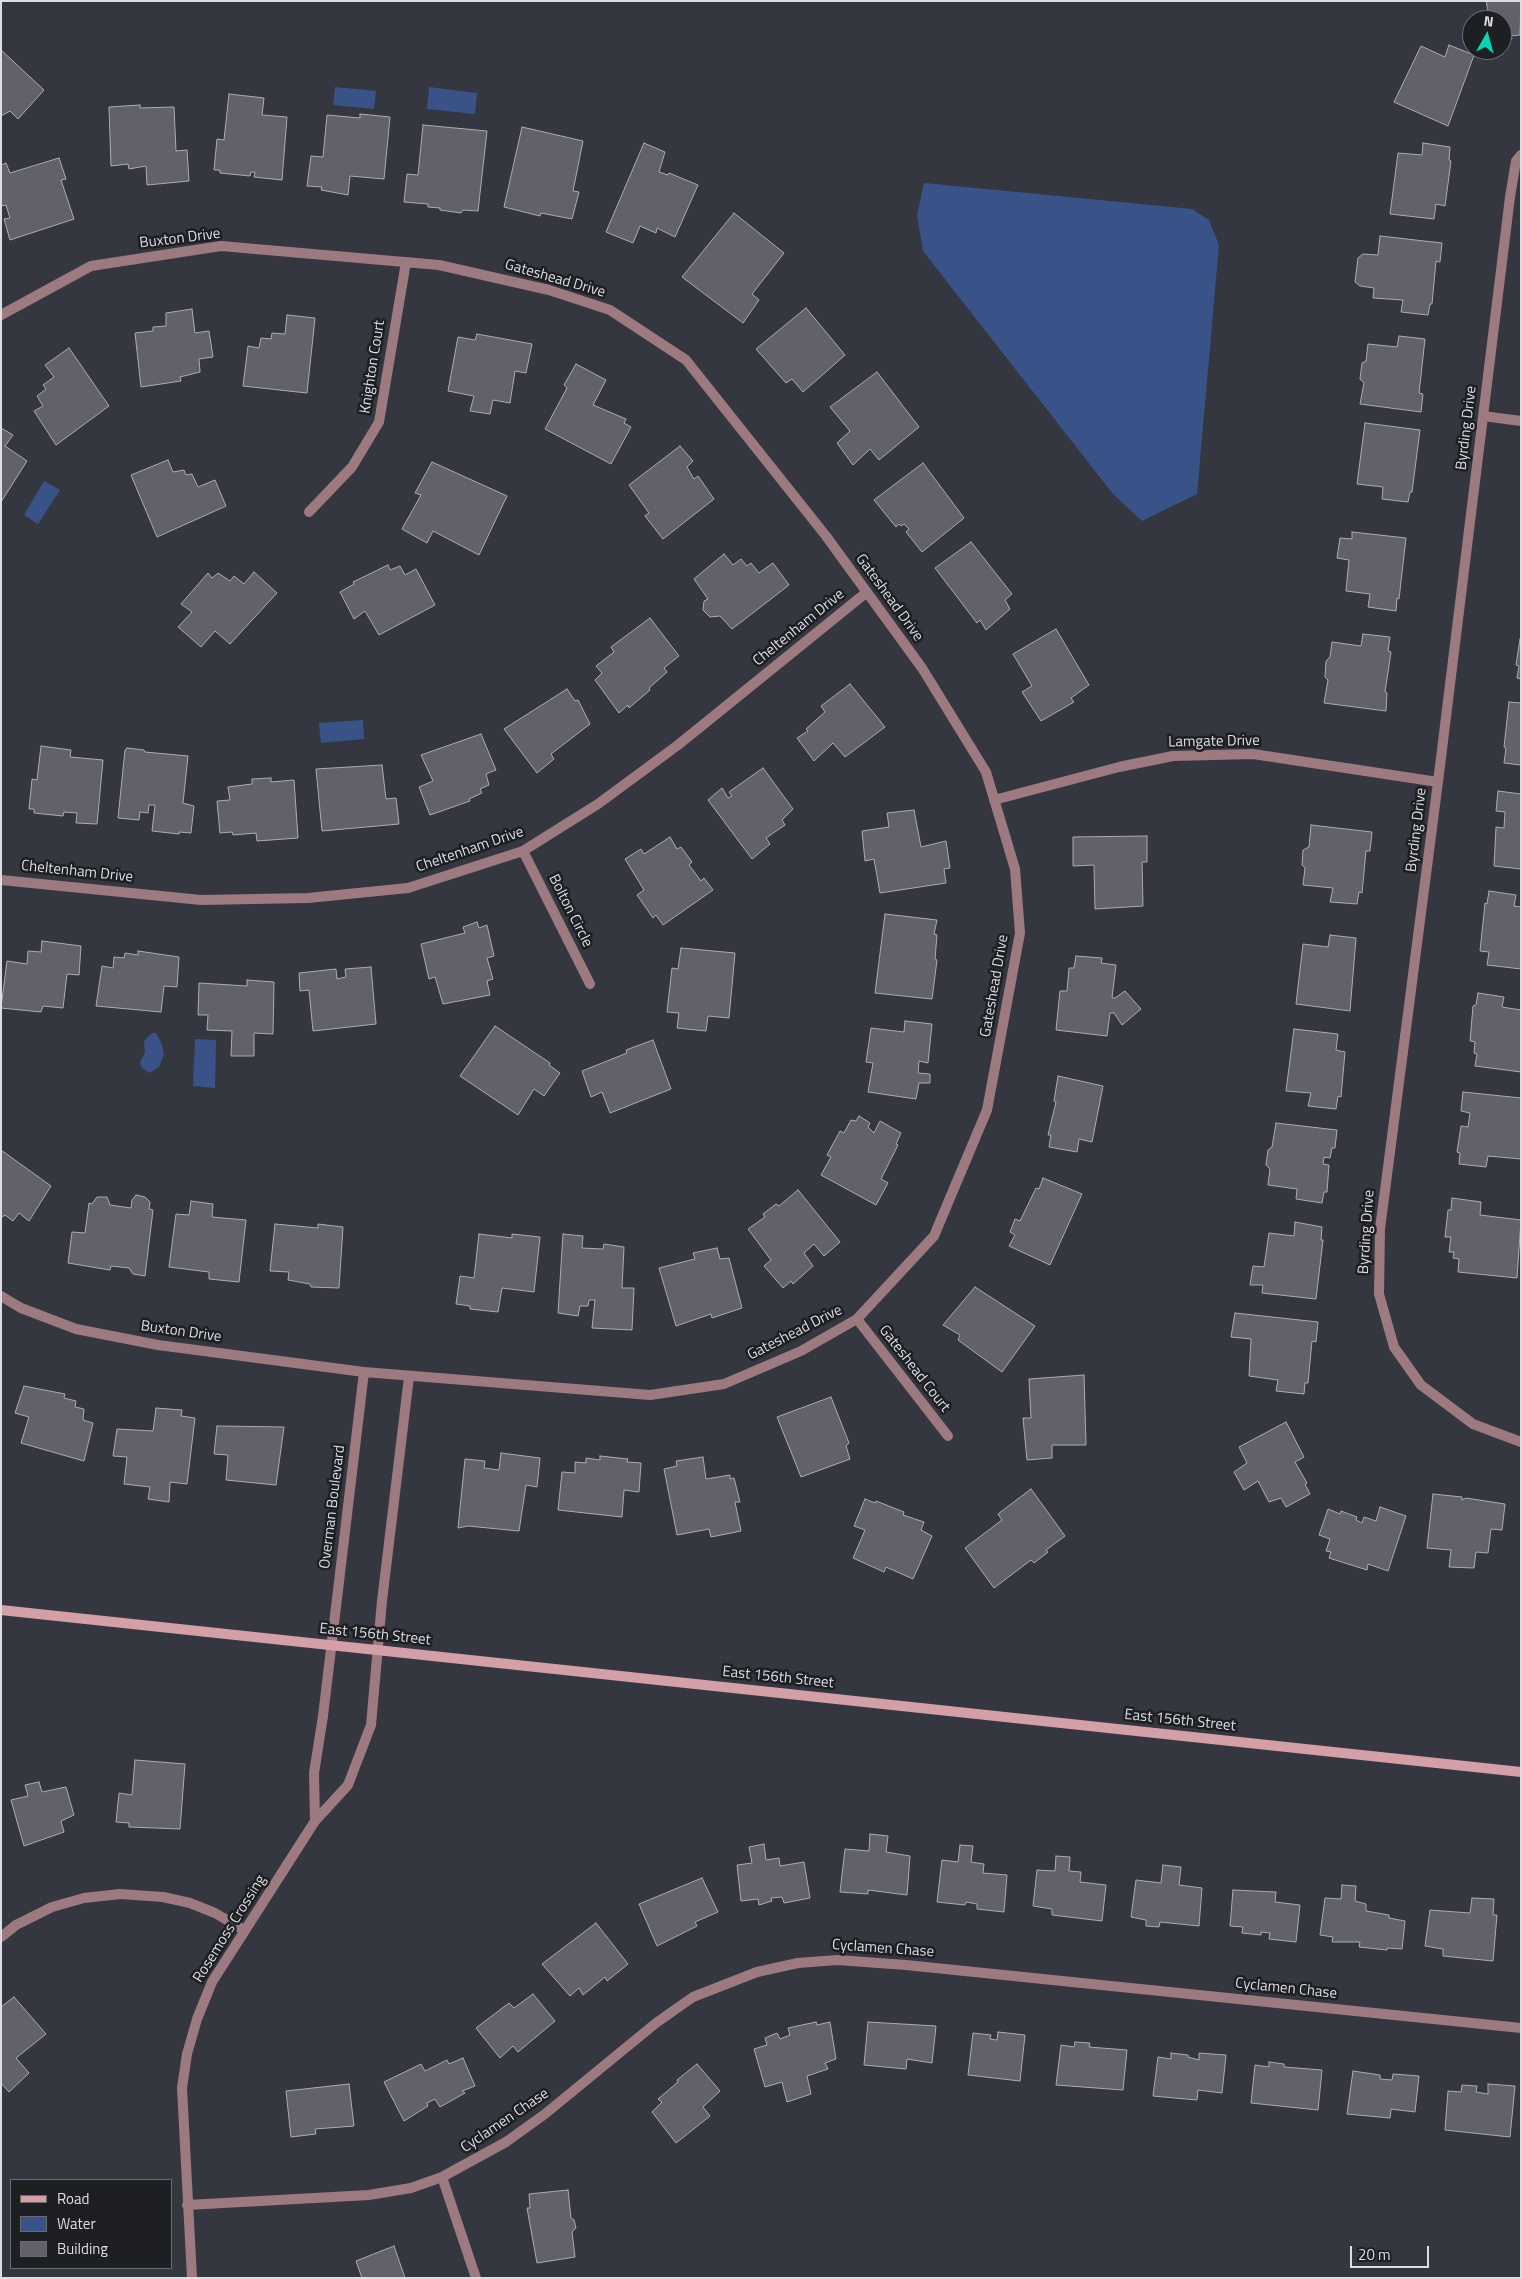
<!DOCTYPE html>
<html>
<head>
<meta charset="utf-8">
<style>
  body { margin:0 }
  #map { position:relative; width:1522px; height:2279px; overflow:hidden; background:#353740; font-family:"Titillium Web",sans-serif }
  canvas { display:block }
  .frame { position:absolute; inset:0; border:2px solid #dddee4; pointer-events:none }
  .legend { position:absolute; left:10px; top:2179px; width:162px; height:90px; box-sizing:border-box; background:#1d1f23; border:1px solid #6a6b70; margin:0; padding:6px 9px; list-style:none; font-size:15px; color:#dddee4 }
  .legend li { display:flex; align-items:center; gap:10px; height:25px }
  .legend b { width:25px; border:1px solid #6a6b70 }
  .north { position:absolute; left:1462px; top:10px; width:50px; height:50px; box-sizing:border-box; background:#1d1f23; border:1px solid #6a6b70; border-radius:50%; rotate:7deg; font-size:14px; font-weight:700; line-height:20px; text-align:center; color:#dddee4 }
  .north::after { content:''; display:block; margin:auto; width:18px; height:22px; background:#07d5b6; clip-path:polygon(50% 0,100% 100%,50% 72%,0 100%) }
  .scale { position:absolute; left:1350px; top:2246px; width:79px; height:22px; box-sizing:border-box; border:2px solid #dddee4; border-top:0; padding-left:6px; font-size:15px; line-height:18px; white-space:nowrap; color:#dddee4; -webkit-text-stroke:4px #1d1f23; paint-order:stroke }
</style>
</head>
<body>
<div id="map">
<canvas width="1522" height="2279"></canvas>
<div class="frame"></div>
<ul class="legend">
<li><b style="height:6px;background:#d49fa7"></b>Road</li>
<li><b style="height:14px;background:#395388"></b>Water</li>
<li><b style="height:14px;background:#62616b"></b>Building</li>
</ul>
<div class="north">N</div>
<div class="scale">20 m</div>
</div>
<script>
const c = document.querySelector('canvas').getContext('2d');
c.lineJoin = 'round';
function paint(path, color) {
  c.fillStyle = color;
  c.fill(path, 'evenodd');
}
function toPath(rows) {
  const path = new Path2D();
  for (const r of rows) {
    path.moveTo(r[0], r[1]);
    for (let i = 2; i < r.length; i += 2) path.lineTo(r[i], r[i + 1]);
  }
  return path;
}
function trace(path, color, width, dash) {
  c.strokeStyle = color;
  c.lineWidth = width;
  c.lineCap = dash ? 'butt' : 'round';
  c.setLineDash(dash || []);
  c.stroke(path);
}
function label(font, color, halo, rows, align = 'center') {
  c.font = font + ' "Titillium Web",sans-serif';
  c.lineWidth = 5;
  c.setLineDash([]);
  c.textBaseline = 'middle';
  c.strokeStyle = halo;
  c.fillStyle = color;
  for (const [text, x, y, turn = 0] of rows) {
    c.save();
    c.translate(x, y);
    c.rotate((+turn || 0) * Math.PI / 180);
    c.textAlign = isNaN(turn) ? turn : align;
    if (halo) c.strokeText(text, 0, 0);
    c.fillText(text, 0, 0);
    c.restore();
  }
}
paint(toPath([
  [335,87,376,91,374,109,333,105],
  [429,87,477,93,475,114,427,109],
  [924,183,1192,209,1209,220,1219,245,1197,494,1142,521,1113,494,923,251,917,215],
  [44,481,60,490,38,524,24,515],
  [363,720,364,739,321,743,319,723],
  [152,1033,156,1033,161,1042,164,1054,159,1067,150,1073,142,1068,140,1063,145,1052,144,1041],
  [195,1039,216,1040,215,1088,193,1086]
]), '#395388');
const building = toPath([
  [1486,1,1521,1,1520,35,1511,36,1512,39,1502,42,1502,20,1490,20,1486,1],
  [1449,45,1474,55,1448,126,1394,102,1421,46,1445,57,1449,45],
  [1,50,44,90,18,119,10,111,1,116,1,50],
  [229,94,264,98,262,115,287,117,282,180,254,177,255,172,251,172,250,176,220,173,220,170,214,170,217,139,224,140,229,94],
  [140,105,140,108,174,107,176,151,187,150,189,181,147,185,146,166,129,169,128,164,111,166,109,107,140,105],
  [360,114,390,117,384,179,350,176,348,195,321,190,322,187,307,186,311,156,323,157,327,115,360,118,360,114],
  [423,125,487,131,478,211,463,210,461,213,440,210,440,208,428,207,428,204,404,202,407,174,418,175,423,125],
  [522,127,583,141,573,191,579,192,572,219,541,213,540,216,504,207,522,127],
  [644,143,665,152,659,172,668,175,669,173,698,185,675,237,657,228,656,233,640,226,633,243,606,232,644,143],
  [1423,143,1450,147,1449,160,1451,161,1445,206,1436,204,1434,219,1390,214,1398,153,1422,155,1423,143],
  [59,158,66,179,61,180,74,219,10,240,4,219,10,218,6,205,1,206,1,165,6,163,10,173,59,158],
  [734,213,784,253,752,294,759,300,743,323,682,277,734,213],
  [1380,236,1442,243,1440,262,1436,261,1432,304,1430,304,1428,315,1401,312,1403,300,1373,298,1374,288,1360,286,1355,282,1358,258,1363,254,1378,255,1380,236],
  [806,308,845,355,803,392,792,379,786,383,756,349,806,308],
  [192,309,195,333,209,331,213,357,199,359,200,372,180,377,181,381,141,387,135,333,153,331,153,327,166,326,166,313,192,309],
  [287,315,315,318,307,393,243,386,248,346,259,348,261,338,271,339,272,333,285,334,287,315],
  [477,334,532,344,526,373,515,371,510,403,493,400,490,414,470,411,474,396,448,391,458,337,475,340,477,334],
  [1399,336,1425,339,1419,393,1423,394,1421,412,1360,404,1364,383,1360,379,1362,363,1366,361,1368,344,1397,347,1399,336],
  [69,348,109,406,56,445,34,411,43,406,37,396,46,389,43,385,54,377,45,365,69,348],
  [576,364,606,380,593,405,626,419,624,423,631,427,611,464,545,429,567,388,564,385,576,364],
  [877,372,919,427,879,460,870,449,853,465,837,443,850,431,830,407,877,372],
  [1365,423,1420,430,1412,492,1410,492,1408,502,1382,499,1383,487,1357,484,1365,423],
  [1,428,13,435,5,446,27,461,1,502,1,428],
  [680,446,693,461,687,467,694,479,698,476,714,499,663,539,645,516,649,513,629,485,680,446],
  [168,460,173,472,184,470,186,475,192,474,198,487,215,480,226,506,157,537,131,475,168,460],
  [432,462,507,496,479,555,433,531,427,543,402,529,421,495,415,493,432,462],
  [923,463,964,518,922,552,906,532,909,529,904,524,901,526,899,524,896,527,874,500,923,463],
  [1352,532,1406,538,1399,599,1397,598,1396,611,1368,607,1370,594,1346,591,1349,560,1337,558,1340,538,1352,539,1352,532],
  [971,542,1012,594,1005,600,1010,609,986,630,980,620,977,623,935,568,971,542],
  [724,554,733,565,741,559,747,566,751,563,759,573,773,563,789,585,732,629,720,616,710,617,703,610,704,601,708,599,694,579,724,554],
  [388,565,390,570,400,566,405,575,416,569,435,605,379,635,365,611,354,619,340,592,354,584,353,582,388,565],
  [254,572,277,593,230,644,215,631,201,647,178,627,192,612,181,604,208,573,212,578,218,573,230,581,234,576,244,584,254,572],
  [650,618,679,656,664,668,667,672,649,688,650,690,629,708,628,705,619,713,595,680,602,673,596,666,614,652,611,647,650,618],
  [1056,629,1089,685,1071,698,1074,702,1041,721,1022,692,1032,686,1013,654,1056,629],
  [1363,634,1390,637,1388,651,1391,652,1385,692,1387,693,1386,711,1324,703,1328,680,1325,677,1326,661,1330,657,1332,642,1361,646,1363,634],
  [1520,639,1521,639,1521,679,1517,678,1519,666,1516,665,1520,639],
  [850,684,885,727,845,757,833,743,814,761,797,738,808,731,806,729,825,712,821,706,850,684],
  [567,689,575,701,578,700,590,724,551,754,554,759,537,773,504,729,567,689],
  [1509,702,1521,703,1521,765,1504,763,1506,748,1504,747,1509,702],
  [481,734,496,770,486,774,489,785,480,789,482,793,469,799,470,801,430,815,419,787,433,781,421,755,481,734],
  [41,746,71,750,70,757,103,760,97,824,76,823,77,813,64,812,63,816,34,813,34,809,29,809,32,779,37,780,41,746],
  [127,748,144,750,145,752,188,756,183,803,194,806,191,833,179,832,179,834,152,831,155,805,149,805,148,813,140,812,139,820,118,818,125,750,127,748],
  [382,765,386,799,396,798,399,824,322,831,316,769,382,765],
  [763,768,793,809,782,820,785,825,766,838,770,844,752,859,708,800,722,788,728,798,732,796,729,792,763,768],
  [271,778,271,782,294,780,298,838,257,841,256,833,233,835,232,832,220,833,217,801,230,800,228,787,252,784,252,779,271,778],
  [1498,791,1521,794,1521,869,1494,866,1496,827,1504,828,1505,812,1496,811,1498,791],
  [914,810,921,847,946,841,950,868,944,869,946,883,880,893,874,859,865,861,862,831,889,827,887,813,914,810],
  [1311,825,1372,832,1370,851,1366,851,1362,893,1359,892,1357,904,1330,902,1333,888,1303,885,1305,868,1302,865,1303,850,1309,847,1311,825],
  [1147,836,1147,862,1142,862,1143,906,1095,909,1094,865,1073,866,1073,837,1147,836],
  [670,837,677,849,681,847,692,862,689,865,701,881,704,878,713,890,663,925,656,915,653,918,637,895,644,890,625,859,641,849,644,854,670,837],
  [1489,891,1516,895,1514,906,1521,907,1521,969,1487,965,1489,952,1480,951,1485,903,1487,904,1489,891],
  [885,914,937,920,934,934,937,935,935,959,937,960,932,999,875,993,885,914],
  [477,922,479,928,487,925,494,956,487,958,493,979,487,981,490,995,443,1004,435,977,429,979,421,944,465,933,463,927,477,922],
  [1330,935,1356,938,1350,1011,1296,1004,1303,944,1328,947,1330,935],
  [42,941,81,946,79,975,67,974,63,1008,43,1006,41,1012,1,1008,7,961,27,964,28,951,41,952,42,941],
  [681,948,735,953,729,1018,708,1016,706,1031,677,1028,679,1013,667,1012,672,968,678,969,681,948],
  [138,951,179,957,177,987,164,986,161,1012,96,1006,102,966,113,968,114,957,124,958,125,953,138,955,138,951],
  [1076,956,1102,958,1101,963,1116,965,1112,998,1115,998,1125,991,1141,1009,1122,1025,1114,1013,1110,1013,1107,1036,1056,1030,1060,991,1067,991,1069,968,1074,968,1076,956],
  [371,967,376,1024,313,1031,309,990,300,991,299,973,336,969,337,979,346,977,345,969,371,967],
  [247,980,274,982,273,1034,254,1033,254,1056,231,1056,232,1031,207,1030,208,1015,198,1015,199,983,247,986,247,980],
  [1478,993,1504,997,1502,1007,1521,1010,1521,1072,1475,1066,1477,1054,1474,1053,1475,1042,1470,1041,1473,1006,1476,1005,1478,993],
  [905,1021,932,1024,928,1063,919,1061,918,1073,930,1074,930,1083,919,1083,916,1099,868,1092,873,1063,866,1062,871,1028,904,1032,905,1021],
  [495,1026,550,1063,549,1065,560,1073,544,1096,534,1089,518,1115,460,1076,495,1026],
  [1294,1029,1338,1034,1336,1050,1345,1052,1341,1097,1338,1096,1336,1109,1308,1106,1311,1093,1286,1091,1294,1029],
  [653,1040,671,1089,610,1113,602,1092,591,1097,582,1071,627,1053,626,1050,653,1040],
  [1058,1076,1103,1086,1092,1142,1079,1139,1077,1152,1049,1147,1051,1135,1048,1135,1056,1102,1054,1101,1058,1076],
  [1463,1092,1521,1098,1521,1159,1488,1156,1486,1167,1459,1164,1460,1153,1457,1152,1461,1126,1468,1127,1470,1113,1461,1111,1463,1092],
  [859,1116,870,1123,868,1127,874,1133,880,1121,901,1133,896,1144,898,1145,881,1179,888,1183,876,1205,821,1175,831,1157,827,1155,840,1131,844,1133,851,1120,856,1121,859,1116],
  [1276,1123,1337,1130,1335,1148,1332,1148,1330,1158,1324,1157,1323,1164,1329,1165,1327,1192,1324,1192,1322,1203,1296,1199,1297,1189,1268,1185,1270,1169,1266,1165,1268,1150,1272,1147,1276,1123],
  [1,1150,51,1186,29,1221,19,1213,13,1221,5,1215,1,1218,1,1150],
  [1043,1178,1082,1194,1050,1265,1009,1246,1015,1235,1010,1232,1015,1219,1020,1221,1036,1188,1039,1189,1043,1178],
  [798,1190,840,1242,824,1256,814,1244,804,1253,813,1266,793,1284,791,1281,783,1288,764,1266,771,1260,748,1229,765,1217,763,1214,776,1204,779,1206,798,1190],
  [136,1195,145,1197,150,1202,149,1209,153,1210,145,1276,133,1274,129,1268,111,1266,110,1270,68,1263,72,1232,85,1233,89,1203,92,1204,97,1197,107,1197,110,1205,131,1208,132,1200,136,1195],
  [1452,1198,1481,1202,1480,1215,1521,1220,1517,1278,1458,1272,1459,1259,1453,1258,1454,1252,1449,1252,1451,1237,1445,1237,1448,1210,1451,1210,1452,1198],
  [191,1201,213,1204,212,1217,246,1220,239,1282,209,1279,209,1272,169,1267,176,1214,189,1215,191,1201],
  [1295,1222,1322,1227,1321,1240,1323,1240,1316,1299,1262,1293,1263,1285,1250,1285,1253,1266,1264,1267,1269,1233,1294,1236,1295,1222],
  [275,1224,318,1228,318,1224,343,1227,339,1288,311,1287,310,1284,288,1280,289,1272,270,1271,275,1224],
  [479,1234,512,1238,512,1234,540,1237,534,1292,502,1288,498,1312,470,1309,470,1306,456,1304,460,1276,474,1278,479,1234],
  [563,1234,583,1236,582,1248,603,1249,604,1244,624,1247,622,1288,634,1288,632,1330,592,1328,595,1300,589,1300,588,1306,580,1306,578,1316,558,1313,563,1234],
  [717,1248,720,1259,729,1258,742,1308,712,1318,711,1314,676,1326,659,1268,695,1259,693,1253,717,1248],
  [975,1287,1035,1326,1002,1372,958,1340,960,1335,943,1325,975,1287],
  [1235,1313,1318,1322,1316,1342,1312,1341,1308,1383,1305,1383,1304,1394,1276,1391,1278,1380,1249,1376,1251,1339,1231,1337,1235,1313],
  [1084,1375,1086,1445,1052,1445,1052,1458,1027,1460,1023,1418,1031,1418,1029,1379,1084,1375],
  [24,1386,65,1394,64,1398,76,1401,75,1407,84,1409,83,1420,93,1423,84,1461,21,1443,29,1417,15,1413,24,1386],
  [831,1397,849,1443,846,1446,850,1459,801,1477,777,1417,831,1397],
  [156,1408,182,1410,181,1416,195,1418,187,1484,170,1482,169,1502,148,1499,150,1487,124,1484,127,1457,113,1456,117,1429,153,1431,156,1408],
  [1286,1422,1304,1457,1295,1462,1307,1483,1305,1484,1310,1494,1286,1507,1281,1498,1269,1502,1258,1481,1244,1490,1234,1472,1247,1463,1239,1447,1286,1422],
  [217,1426,284,1427,276,1485,226,1480,228,1455,214,1454,217,1426],
  [501,1453,540,1458,537,1487,526,1485,519,1531,468,1526,458,1528,465,1459,485,1461,484,1468,499,1470,501,1453],
  [600,1456,628,1459,627,1462,641,1463,639,1492,624,1490,622,1517,558,1510,562,1472,575,1473,575,1462,586,1463,586,1458,600,1460,600,1456],
  [703,1457,706,1479,730,1475,730,1479,734,1478,740,1502,735,1502,741,1531,711,1537,709,1529,677,1535,664,1469,677,1466,676,1461,703,1457],
  [1031,1489,1065,1536,1046,1550,1048,1552,1034,1563,1031,1560,994,1588,965,1548,1002,1520,998,1514,1031,1489],
  [1433,1494,1462,1497,1462,1500,1466,1498,1505,1504,1502,1530,1491,1529,1488,1553,1476,1552,1474,1568,1449,1567,1451,1550,1427,1548,1433,1494],
  [865,1499,875,1503,876,1501,904,1512,903,1515,924,1522,921,1530,932,1536,913,1579,886,1567,884,1572,853,1558,865,1530,854,1526,865,1499],
  [1380,1507,1406,1516,1388,1571,1368,1564,1367,1570,1329,1558,1331,1552,1326,1551,1330,1539,1319,1535,1328,1509,1340,1514,1341,1511,1357,1517,1356,1520,1362,1523,1364,1517,1376,1521,1380,1507],
  [135,1760,185,1764,180,1829,129,1827,129,1823,116,1822,119,1793,132,1795,135,1760],
  [39,1782,42,1792,66,1787,74,1815,61,1821,64,1832,24,1846,11,1800,28,1796,25,1785,39,1782],
  [870,1834,888,1836,886,1852,910,1856,907,1895,868,1890,868,1894,840,1892,845,1849,869,1851,870,1834],
  [764,1844,766,1860,779,1858,780,1866,804,1862,810,1898,784,1903,782,1897,771,1898,772,1901,759,1905,758,1899,741,1901,737,1865,752,1863,749,1847,764,1844],
  [960,1845,973,1846,971,1862,984,1864,983,1873,1007,1875,1004,1912,977,1909,977,1904,966,1902,965,1905,937,1902,942,1860,958,1862,960,1845],
  [1056,1856,1070,1857,1069,1871,1081,1872,1080,1882,1106,1885,1102,1921,1052,1915,1052,1909,1033,1906,1037,1870,1055,1871,1056,1856],
  [1163,1865,1181,1867,1179,1885,1202,1888,1199,1926,1160,1922,1159,1927,1146,1926,1146,1920,1131,1917,1136,1880,1161,1883,1163,1865],
  [702,1878,718,1912,695,1922,697,1926,657,1946,639,1904,702,1878],
  [1342,1885,1356,1886,1355,1901,1366,1904,1366,1911,1389,1915,1389,1918,1405,1921,1402,1949,1387,1948,1387,1950,1359,1947,1360,1942,1332,1942,1333,1937,1320,1935,1325,1898,1341,1899,1342,1885],
  [1233,1890,1276,1892,1275,1902,1300,1905,1296,1942,1269,1939,1270,1933,1261,1932,1261,1935,1242,1933,1243,1927,1230,1926,1233,1890],
  [1472,1898,1494,1899,1493,1915,1497,1915,1493,1961,1443,1956,1443,1949,1425,1946,1430,1910,1470,1913,1472,1898],
  [596,1923,628,1964,607,1981,605,1977,583,1995,579,1988,570,1996,542,1964,596,1923],
  [533,1994,555,2021,518,2052,513,2046,500,2058,476,2028,509,2003,514,2008,533,1994],
  [14,1997,46,2034,16,2058,29,2073,9,2092,1,2083,1,2007,14,1997],
  [816,2022,817,2025,830,2022,836,2059,825,2063,828,2069,807,2076,811,2094,787,2102,782,2082,765,2087,754,2049,767,2045,765,2038,777,2033,780,2039,790,2035,788,2028,816,2022],
  [868,2022,936,2026,932,2063,907,2059,906,2069,864,2065,868,2022],
  [998,2032,1025,2035,1020,2081,968,2075,973,2033,991,2035,990,2039,997,2040,998,2032],
  [1075,2042,1090,2043,1089,2047,1127,2050,1123,2090,1056,2085,1061,2045,1074,2047,1075,2042],
  [1171,2053,1188,2055,1188,2057,1199,2060,1199,2053,1226,2055,1222,2093,1198,2090,1197,2100,1153,2096,1158,2057,1171,2059,1171,2053],
  [463,2058,475,2086,462,2091,465,2093,440,2107,435,2099,427,2103,428,2106,404,2121,384,2082,421,2064,425,2071,447,2060,449,2064,463,2058],
  [1269,2062,1284,2064,1284,2067,1322,2070,1318,2110,1251,2103,1255,2065,1269,2067,1269,2062],
  [697,2064,720,2091,703,2107,710,2116,676,2143,652,2112,662,2102,658,2099,678,2082,677,2080,697,2064],
  [1353,2071,1380,2075,1380,2079,1392,2080,1393,2074,1419,2076,1415,2112,1391,2109,1390,2118,1347,2114,1353,2071],
  [349,2084,354,2126,315,2129,316,2134,291,2137,286,2091,349,2084],
  [1488,2084,1515,2086,1510,2137,1445,2130,1448,2091,1461,2092,1462,2085,1477,2086,1476,2092,1488,2094,1488,2084],
  [568,2190,571,2218,574,2220,576,2228,572,2232,575,2257,537,2263,527,2208,530,2208,529,2194,568,2190],
  [394,2246,405,2278,362,2278,356,2261,394,2246]
]);
paint(building, '#62616b');
trace(building, '#acabb6', 1);
trace(toPath([
  [1521,155,1516,161,1510,197,1438,782,1380,1229,1379,1294,1394,1347,1421,1385,1473,1424,1521,1442],
  [1,315,91,266,221,246,439,265,549,290,610,310,686,360,826,536,922,668,986,772,1015,869,1020,933,987,1110,934,1236,857,1319,801,1351,724,1384,650,1395,364,1372,158,1345,76,1329,21,1308,1,1296],
  [1483,416,1521,421],
  [309,512,352,467,379,422,406,262],
  [994,800,1119,767,1173,756,1253,754,1438,782],
  [523,851,590,984],
  [1,880,201,900,308,898,408,888,523,851,598,804,678,745,867,592],
  [857,1319,948,1436],
  [315,1821,314,1773,323,1716,364,1372],
  [1,1937,16,1925,52,1907,84,1898,120,1894,163,1897,190,1903,215,1913,244,1930],
  [442,2177,476,2278],
  [187,2205,369,2195,411,2188,442,2177,506,2142,545,2114,656,2023,693,1997,757,1972,798,1963,837,1960,906,1965,1521,2028],
  [192,2278,182,2088,187,2054,197,2019,212,1982,315,1821,348,1785,371,1725,382,1601,409,1377]
]), '#9c7a7f', 10);
trace(toPath([
  [1,1610,1521,1772]
]), '#d49fa7', 10);
label('15px', '#dddee4', '#1d1f23', [
  ["Buxton Drive",180,239,-7],
  ["Gateshead Drive",555,279,16],
  ["Knighton Court",373,367,-81],
  ["Byrding Drive",1467,428,-83],
  ["Gateshead Drive",889,598,54],
  ["Cheltenham Drive",799,628,-39],
  ["Lamgate Drive",1214,742,-1],
  ["Byrding Drive",1417,830,-83],
  ["Cheltenham Drive",470,850,-19],
  ["Cheltenham Drive",77,872,6],
  ["Bolton Circle",570,911,63],
  ["Gateshead Drive",995,986,-80],
  ["Byrding Drive",1367,1232,-86],
  ["Buxton Drive",181,1332,8],
  ["Gateshead Drive",795,1333,-27],
  ["Gateshead Court",914,1369,52],
  ["Overman Boulevard",333,1507,-83],
  ["East 156th Street",375,1635,6],
  ["East 156th Street",778,1678,6],
  ["East 156th Street",1180,1721,6],
  ["Rosemoss Crossing",230,1929,-58],
  ["Cyclamen Chase",883,1949,4],
  ["Cyclamen Chase",1286,1989,6],
  ["Cyclamen Chase",505,2121,-34]
]);
</script>
</body>
</html>
